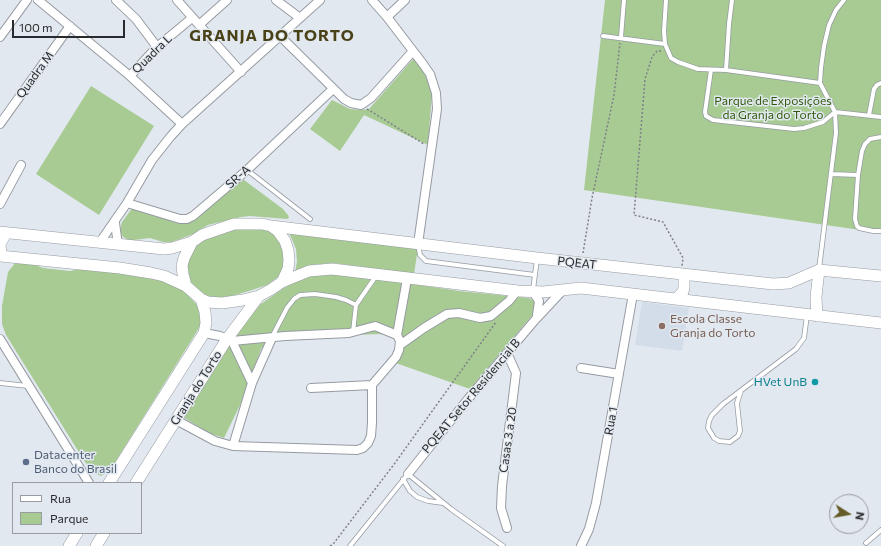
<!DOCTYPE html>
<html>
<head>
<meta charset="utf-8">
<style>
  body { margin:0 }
  #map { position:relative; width:881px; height:546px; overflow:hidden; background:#e2e8ef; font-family:Commissioner,sans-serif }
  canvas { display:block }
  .legend { position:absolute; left:12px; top:482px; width:130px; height:52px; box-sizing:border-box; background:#e2e8ef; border:1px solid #989ca1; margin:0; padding:5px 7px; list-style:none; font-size:12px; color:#282a2d }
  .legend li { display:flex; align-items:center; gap:8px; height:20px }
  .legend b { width:20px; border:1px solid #989ca1 }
  .north { position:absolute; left:829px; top:494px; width:40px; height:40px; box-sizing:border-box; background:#e2e8ef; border:1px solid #989ca1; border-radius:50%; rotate:101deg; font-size:11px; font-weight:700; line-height:16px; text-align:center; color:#282a2d }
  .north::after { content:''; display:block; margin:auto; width:14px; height:18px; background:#665c29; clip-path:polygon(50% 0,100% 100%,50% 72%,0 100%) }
  .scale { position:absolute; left:12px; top:20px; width:113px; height:18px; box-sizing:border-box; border:2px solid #282a2d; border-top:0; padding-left:5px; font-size:12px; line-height:14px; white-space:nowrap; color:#282a2d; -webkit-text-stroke:3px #e2e8ef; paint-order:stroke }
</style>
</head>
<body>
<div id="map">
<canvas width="881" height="546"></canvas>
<ul class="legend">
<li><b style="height:5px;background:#fff"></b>Rua</li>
<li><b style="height:11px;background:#a7cb93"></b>Parque</li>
</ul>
<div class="north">N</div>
<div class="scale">100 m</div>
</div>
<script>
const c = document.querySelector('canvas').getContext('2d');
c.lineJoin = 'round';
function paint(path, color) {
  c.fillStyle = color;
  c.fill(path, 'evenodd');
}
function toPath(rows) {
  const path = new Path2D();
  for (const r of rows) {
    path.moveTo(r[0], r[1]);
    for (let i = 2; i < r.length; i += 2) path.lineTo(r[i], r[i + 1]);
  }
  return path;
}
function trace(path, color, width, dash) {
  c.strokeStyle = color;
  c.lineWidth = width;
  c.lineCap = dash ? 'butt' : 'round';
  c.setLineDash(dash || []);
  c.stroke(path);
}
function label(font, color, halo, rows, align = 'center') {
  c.font = font + ' Commissioner,sans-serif';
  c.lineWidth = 3;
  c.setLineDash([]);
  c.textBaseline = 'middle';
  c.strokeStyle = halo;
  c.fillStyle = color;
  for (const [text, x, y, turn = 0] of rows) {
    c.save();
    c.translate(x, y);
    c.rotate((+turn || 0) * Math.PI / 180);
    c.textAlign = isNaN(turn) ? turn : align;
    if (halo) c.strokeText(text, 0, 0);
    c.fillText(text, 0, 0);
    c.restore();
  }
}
paint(toPath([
  [642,302,689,308,682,351,635,345]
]), '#d3ddea');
paint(toPath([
  [605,0,881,0,881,233,584,190],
  [414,58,426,74,432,93,428,145,364,115,340,151,310,129,332,100,350,109,360,110,369,109],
  [91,86,154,126,99,215,36,174],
  [241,180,244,180,283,209,288,215,289,218,287,219,250,216,241,217,208,225,193,234,172,242,163,242,150,238,134,240,128,240,122,236,120,231,122,222,133,207,176,223,184,224,200,216,234,184],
  [232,229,266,229,274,233,284,246,286,258,282,274,267,285,249,291,224,298,215,298,204,295,198,291,191,282,189,275,187,264,190,252,196,245,205,238],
  [287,230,418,248,414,274,334,263,311,265,295,271,297,262,296,249,291,237],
  [16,262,28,262,43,268,70,271,85,268,159,279,176,286,185,292,198,306,201,323,199,328,109,472,101,476,93,472,85,462,6,335,2,324,2,306,8,272],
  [334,272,459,291,529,298,536,302,535,312,470,389,390,361,397,354,397,337,380,334,269,338,261,349,241,403,224,438,209,433,183,417,227,348,255,308,284,288,298,280,314,275]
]), '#a7cb93');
const lane = toPath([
  [666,0,664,31,665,44,671,58,678,62,698,69,726,70,820,83],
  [603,36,665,44],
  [621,37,624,0],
  [711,70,705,112,706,116,713,120,794,129,804,128,823,122,835,112,881,117],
  [726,70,729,24,732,0],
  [869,115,874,89,877,85,881,83],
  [881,137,870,139,865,144,862,151,858,175,855,219,857,226,859,228,873,231,881,231],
  [247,170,310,219],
  [831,174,858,175],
  [418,244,420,255,426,261,535,275],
  [819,269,836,133,835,112,820,83,821,68,824,46,829,25,836,10,844,0],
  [533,290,537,259],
  [353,332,356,305,376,276],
  [272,337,287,308,294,299,300,295,315,294,336,297,346,300,356,305],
  [0,383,28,386],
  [741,391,737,403,740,431,738,436,730,442,719,441,714,438,708,428,709,421,712,415,723,404,796,349,804,338,807,315],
  [403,479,410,491,417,497,428,501,443,503],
  [866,543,881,530],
  [350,546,408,474,451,509,503,546]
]);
const street = toPath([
  [38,0,130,76,182,124],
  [116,0,136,19,157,47],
  [177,0,241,72],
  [276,0,300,18],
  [372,0,387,17,423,64,430,74,436,93,437,109,418,244],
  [387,17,405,0],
  [199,25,227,0],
  [280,36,344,99,351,103,361,105,371,98,413,51],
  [0,37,27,0],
  [130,76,157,47,192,18],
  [0,124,70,26],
  [127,203,180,219,187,219,193,216,247,170,333,89],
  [0,204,21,165],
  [115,223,118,245],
  [100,242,127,203,152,160,171,136,182,124,320,0],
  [533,292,539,301,537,315],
  [204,333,220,336,232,341,285,336,349,333,375,326,397,335],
  [0,339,89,483],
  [232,341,252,383],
  [400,345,424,328,447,314,459,313,480,318,491,316,509,301,517,291],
  [507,353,516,373,502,486,501,508,507,528],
  [581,368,619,374],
  [311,388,372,385],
  [176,420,215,441,233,446,357,450,363,448,368,443,371,436,372,423,372,385,396,357,399,350,400,341,397,335,407,279],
  [233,446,252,383,272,338],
  [408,474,468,399,535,320,563,290],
  [581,546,589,529,596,503,633,294]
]);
const secondary = toPath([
  [271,226,537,258,773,284,789,283,819,270,881,276],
  [0,232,164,249,172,248,192,242,202,235,234,224,262,224,271,226,278,231,285,241,288,250,289,260,288,269,282,282,270,290,259,296,243,300,222,303,208,302,201,299,186,286,183,274,182,266,184,258,192,242],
  [0,256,120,268,151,273,164,276,186,286],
  [1,256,0,244,6,233],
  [282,282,309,271,332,269,518,291,543,292,581,288,881,323],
  [677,298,683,292,684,287,684,278,682,274],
  [817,316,816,297,819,270],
  [109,483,204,333,206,323,205,312,201,299],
  [136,483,227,339,259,296],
  [69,546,77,533],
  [96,546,104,533]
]);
trace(lane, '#969ba2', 5.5);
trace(street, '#969ba2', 10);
trace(secondary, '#969ba2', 12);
trace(toPath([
  [661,51,657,51,652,57,645,79,634,215,663,222,683,258,682,266],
  [367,109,424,144],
  [583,253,592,198,614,95,620,43],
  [330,546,334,543,395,463,496,322]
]), '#7e8287', 1.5, [2, 2]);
trace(lane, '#fff', 4);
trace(street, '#fff', 8);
trace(secondary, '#fff', 11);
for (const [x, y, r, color] of [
  [662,326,4,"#8d6e63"],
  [815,382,4,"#0f9aa8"],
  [26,462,4,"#5c6f8a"]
]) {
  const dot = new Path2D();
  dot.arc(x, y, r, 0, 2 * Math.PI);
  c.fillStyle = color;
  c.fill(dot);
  trace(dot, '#e2e8ef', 1.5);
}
label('12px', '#282a2d', '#e2e8ef', [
  ["Quadra L",152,54,-44],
  ["Quadra M",35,75,-54],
  ["SR-A",238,177,-41],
  ["PQEAT",577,263,6],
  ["Granja do Torto",196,388,-58],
  ["PQEAT Setor Residencial B",471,396,-50],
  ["Rua 1",611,421,-80],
  ["Casas 3 a 20",508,440,-82]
]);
label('12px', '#30590b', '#e2e8ef', [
  ["Parque de Exposições",773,101],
  ["da Granja do Torto",773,115]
]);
label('12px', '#785e54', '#e2e8ef', [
  ["Escola Classe",670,319],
  ["Granja do Torto",670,333]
], 'left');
label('12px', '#0d838f', '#e2e8ef', [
  ["HVet UnB",807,382]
], 'right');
label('12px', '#4e5e75', '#e2e8ef', [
  ["Datacenter",34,455],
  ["Banco do Brasil",34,469]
], 'left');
c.letterSpacing = '1px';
label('bold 16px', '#494118', '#e2e8ef', [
  ["GRANJA DO TORTO",272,36]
]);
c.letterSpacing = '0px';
</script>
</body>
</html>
